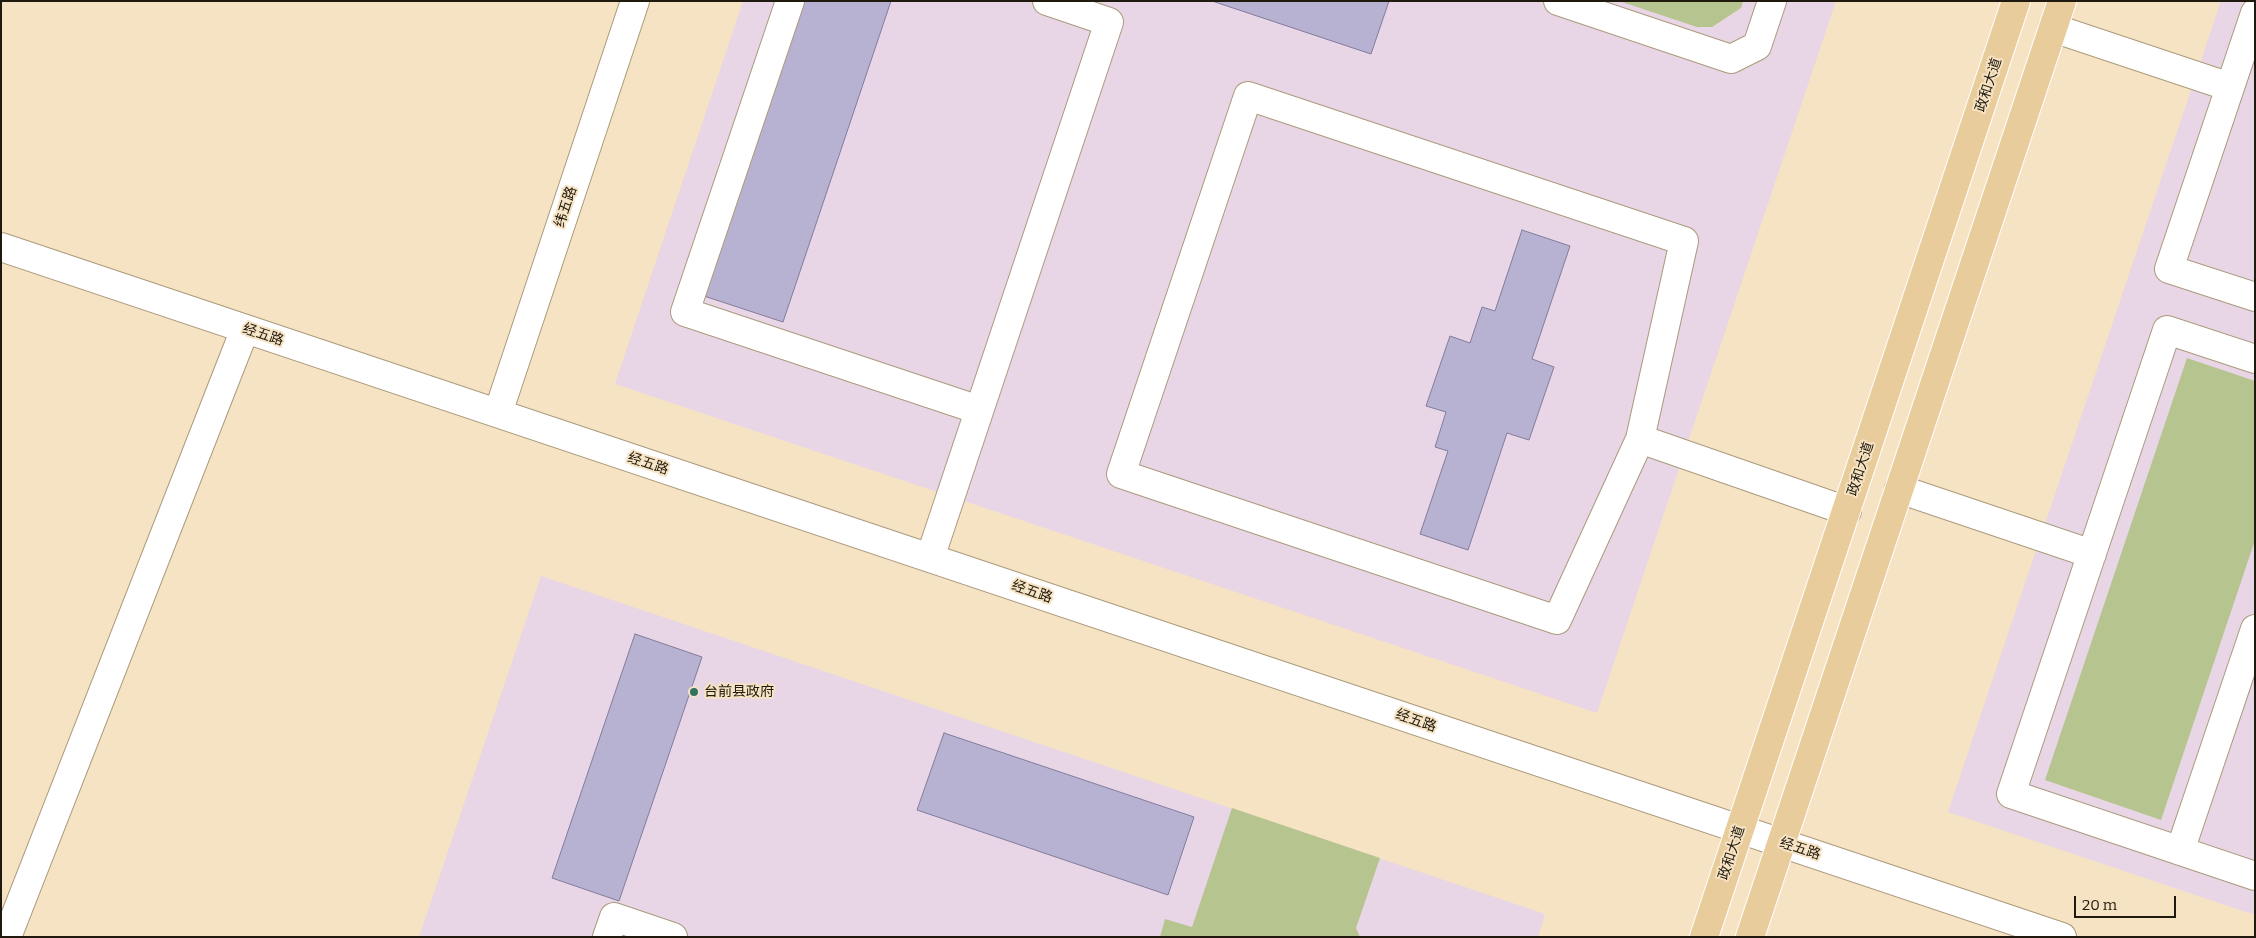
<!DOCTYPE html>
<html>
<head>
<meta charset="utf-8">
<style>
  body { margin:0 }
  #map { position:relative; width:2256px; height:938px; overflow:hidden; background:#f6e3c4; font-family:Bitter,serif }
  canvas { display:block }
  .frame { position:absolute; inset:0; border:2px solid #201a0e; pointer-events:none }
  .scale { position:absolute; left:2074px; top:896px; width:102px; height:22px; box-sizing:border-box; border:2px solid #201a0e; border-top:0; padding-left:6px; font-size:15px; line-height:18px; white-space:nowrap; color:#201a0e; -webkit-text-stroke:4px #f6e3c4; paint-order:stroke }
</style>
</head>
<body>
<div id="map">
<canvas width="2256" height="938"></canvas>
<div class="frame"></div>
<div class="scale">20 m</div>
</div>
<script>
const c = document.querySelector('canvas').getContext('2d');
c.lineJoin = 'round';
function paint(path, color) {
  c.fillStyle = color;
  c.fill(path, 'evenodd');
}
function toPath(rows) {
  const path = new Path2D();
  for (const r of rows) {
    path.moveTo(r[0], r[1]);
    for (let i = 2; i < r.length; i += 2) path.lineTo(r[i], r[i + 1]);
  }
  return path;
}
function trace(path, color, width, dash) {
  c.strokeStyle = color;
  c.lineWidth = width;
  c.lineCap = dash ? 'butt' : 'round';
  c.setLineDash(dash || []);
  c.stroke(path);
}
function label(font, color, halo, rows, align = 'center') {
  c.font = font + ' Bitter,"Noto Sans SC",serif';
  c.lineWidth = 4;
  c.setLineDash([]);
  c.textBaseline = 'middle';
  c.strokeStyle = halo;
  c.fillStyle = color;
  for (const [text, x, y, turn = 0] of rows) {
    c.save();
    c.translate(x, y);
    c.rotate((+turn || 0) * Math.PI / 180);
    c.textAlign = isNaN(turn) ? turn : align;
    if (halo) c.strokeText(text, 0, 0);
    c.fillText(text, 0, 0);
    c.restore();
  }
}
paint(toPath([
  [743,1,1836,1,1597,713,615,384],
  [2221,1,2255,1,2255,915,1948,812],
  [541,576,1545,914,1538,937,419,937]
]), '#e8d5e5');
paint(toPath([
  [1619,1,1743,1,1741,8,1712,27,1697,27],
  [2187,358,2255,381,2255,540,2161,820,2045,780],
  [1232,808,1380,858,1356,928,1360,937,1160,937,1165,919,1192,927]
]), '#b6c48f');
const building = toPath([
  [802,1,891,1,783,322,704,296,802,1],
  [1212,1,1389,1,1371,54,1212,1],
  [1522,230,1570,246,1532,359,1554,367,1529,440,1507,433,1468,550,1420,534,1448,451,1435,447,1446,412,1426,406,1450,336,1470,343,1482,307,1495,311,1522,230],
  [635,634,702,657,619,901,552,878,635,634],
  [944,733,1194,817,1168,895,917,810,944,733]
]);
paint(building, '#b7b1d2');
trace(building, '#837d9c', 1);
const minor = toPath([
  [790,1,685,312,979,410],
  [1558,1,1731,59,1757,46,1772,1],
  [2255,13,2169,269,2255,297],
  [2053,28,2230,87],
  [1248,96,1684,241,1640,439,1557,620,1121,474,1248,96],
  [1,247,2062,937],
  [2255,359,2167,330,2011,794,2255,876],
  [498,413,635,1],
  [1640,439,1847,511],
  [1899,489,2092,554],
  [930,558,1109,22,1047,1],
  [2180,851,2255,629],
  [7,937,245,329],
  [607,937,614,917,673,937]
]);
const major = toPath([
  [1704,937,2016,1],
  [1750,937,2062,1]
]);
trace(minor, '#ab9a7c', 30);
trace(major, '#fff', 30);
trace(minor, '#fff', 28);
trace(major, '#e9cc9b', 28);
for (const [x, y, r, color] of [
  [694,692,5,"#317261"]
]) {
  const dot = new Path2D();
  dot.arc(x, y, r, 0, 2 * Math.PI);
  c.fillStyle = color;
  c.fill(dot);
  trace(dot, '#f6e3c4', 2);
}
label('14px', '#201a0e', '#f6e3c4', [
  ["政和大道",1989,85,-72],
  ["纬五路",566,207,-72],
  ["经五路",263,335,18],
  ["经五路",648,464,18],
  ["政和大道",1861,469,-72],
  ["经五路",1032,592,19],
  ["经五路",1416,721,19],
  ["经五路",1800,849,18],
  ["政和大道",1732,853,-72]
]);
label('14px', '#201a0e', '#f6e3c4', [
  ["台前县政府",704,692]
], 'left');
</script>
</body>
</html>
